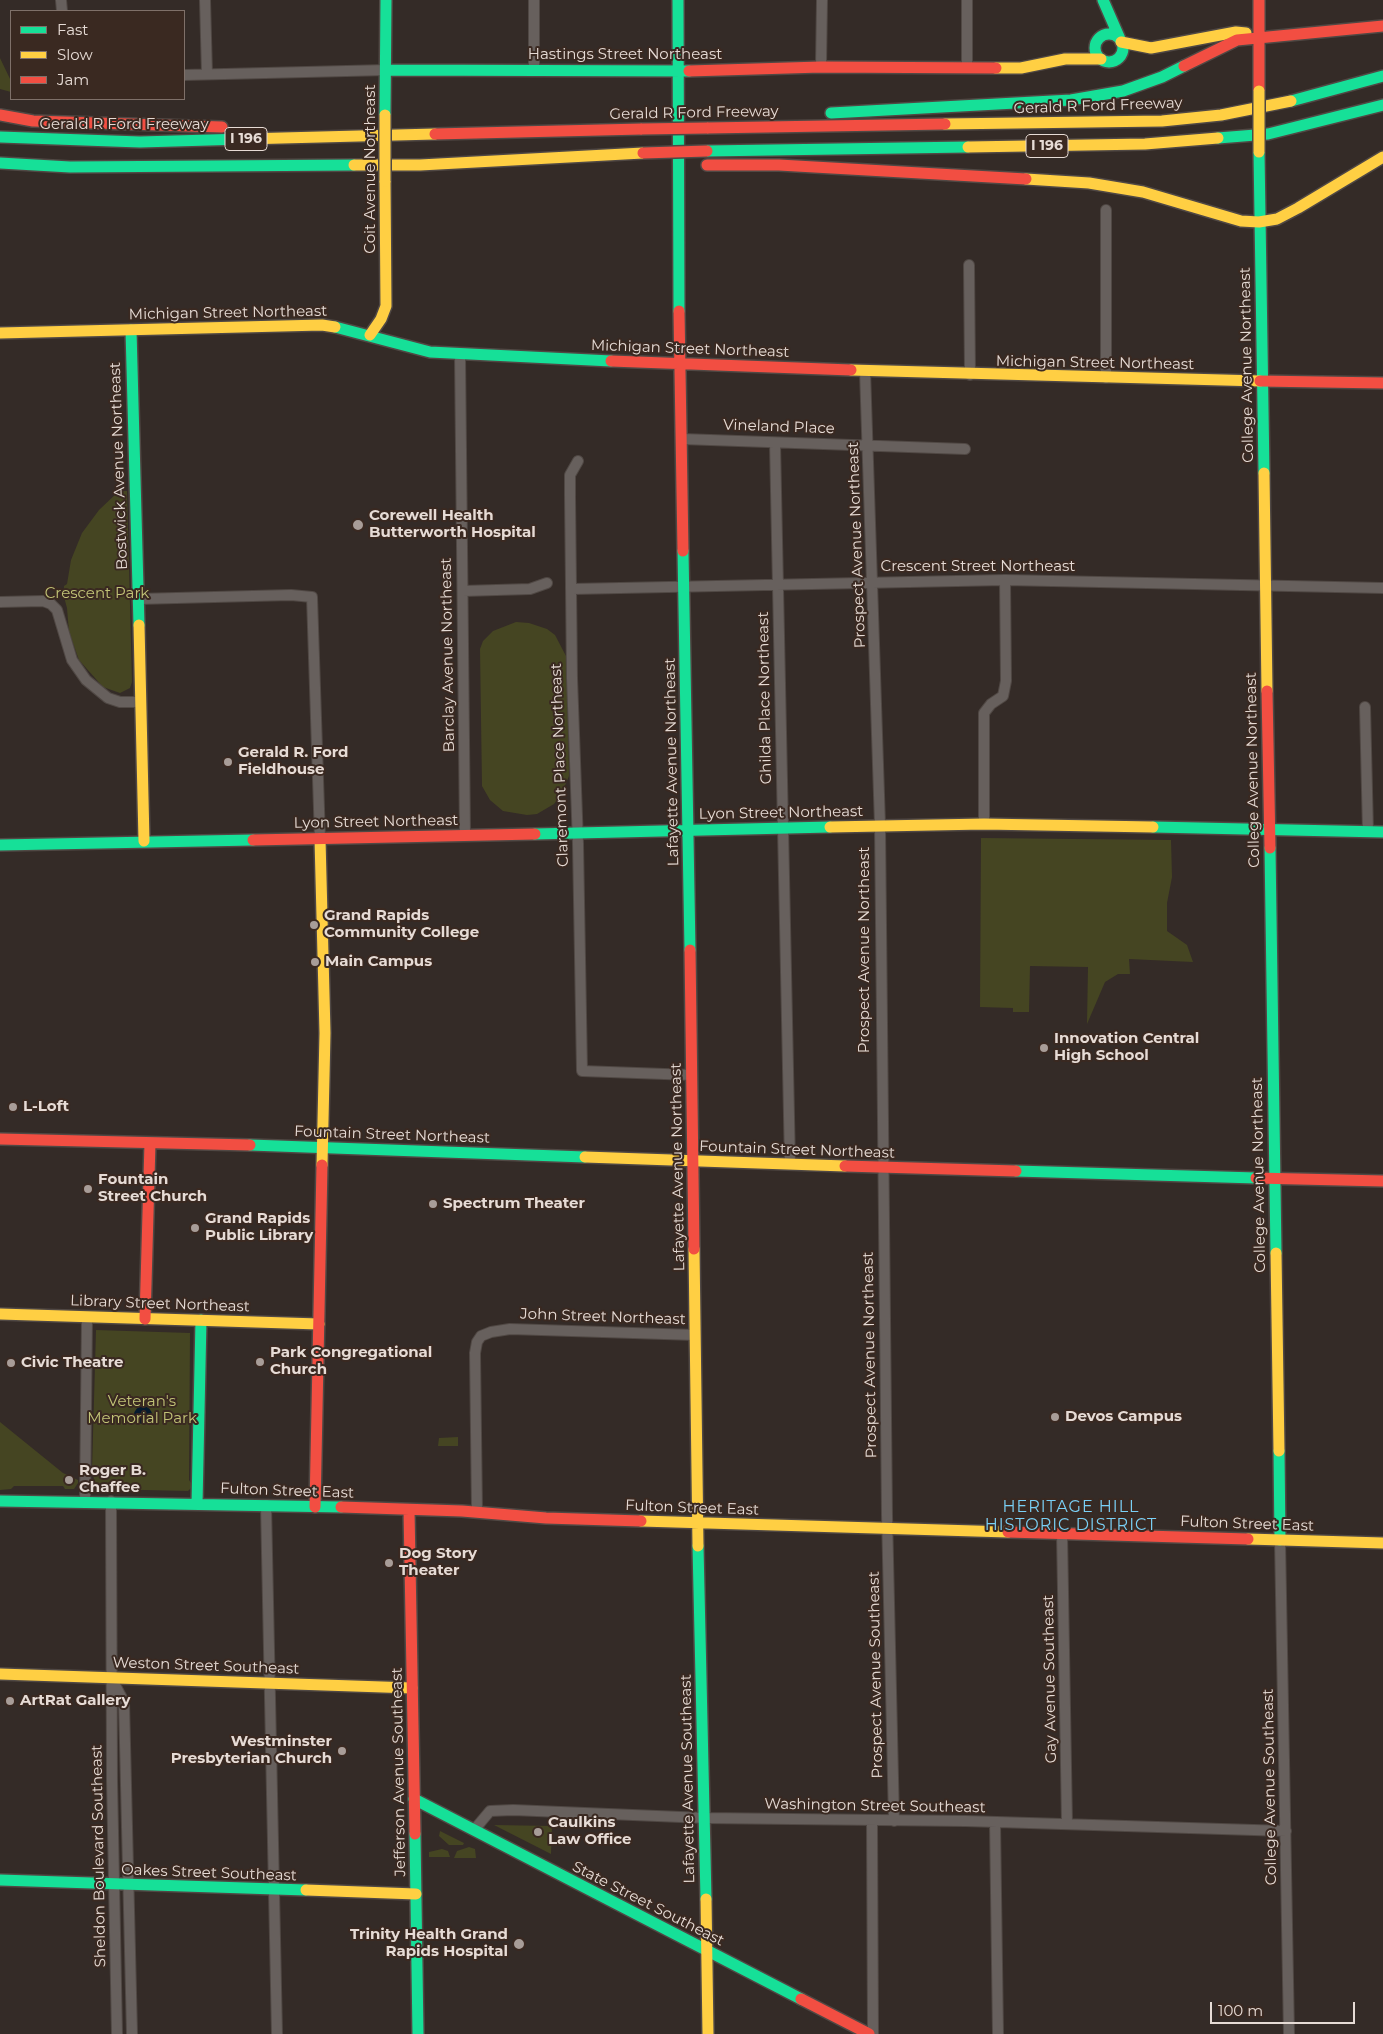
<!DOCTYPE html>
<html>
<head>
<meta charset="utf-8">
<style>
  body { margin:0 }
  #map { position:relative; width:1383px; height:2034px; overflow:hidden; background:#342b27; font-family:Montserrat,sans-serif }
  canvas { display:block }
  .legend { position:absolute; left:10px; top:10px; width:175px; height:90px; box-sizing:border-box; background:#3a2921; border:1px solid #7f7069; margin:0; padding:6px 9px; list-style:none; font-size:15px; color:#e6dbd5 }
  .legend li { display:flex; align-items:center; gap:10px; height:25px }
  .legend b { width:25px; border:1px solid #7f7069 }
  .scale { position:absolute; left:1210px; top:2002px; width:145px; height:22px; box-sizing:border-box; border:2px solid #e6dbd5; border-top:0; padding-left:6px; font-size:15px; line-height:18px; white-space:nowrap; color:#e6dbd5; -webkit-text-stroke:4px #3a2921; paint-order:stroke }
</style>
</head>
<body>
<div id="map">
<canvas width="1383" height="2034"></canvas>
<ul class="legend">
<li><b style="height:6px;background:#16e098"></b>Fast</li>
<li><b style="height:6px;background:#ffcf43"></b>Slow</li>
<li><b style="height:6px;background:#f24e42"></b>Jam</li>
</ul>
<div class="scale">100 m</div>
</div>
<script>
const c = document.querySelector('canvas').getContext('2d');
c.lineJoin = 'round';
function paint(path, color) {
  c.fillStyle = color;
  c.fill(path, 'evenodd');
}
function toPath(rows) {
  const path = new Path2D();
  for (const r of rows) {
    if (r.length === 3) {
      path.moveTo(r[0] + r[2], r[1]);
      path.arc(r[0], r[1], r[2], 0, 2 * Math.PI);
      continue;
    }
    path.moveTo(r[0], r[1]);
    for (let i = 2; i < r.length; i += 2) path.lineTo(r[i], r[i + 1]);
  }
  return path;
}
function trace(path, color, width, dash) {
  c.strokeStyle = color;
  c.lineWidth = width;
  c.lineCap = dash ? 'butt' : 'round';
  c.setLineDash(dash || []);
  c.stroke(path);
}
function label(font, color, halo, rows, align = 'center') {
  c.font = font + ' Montserrat,sans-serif';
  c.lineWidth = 4;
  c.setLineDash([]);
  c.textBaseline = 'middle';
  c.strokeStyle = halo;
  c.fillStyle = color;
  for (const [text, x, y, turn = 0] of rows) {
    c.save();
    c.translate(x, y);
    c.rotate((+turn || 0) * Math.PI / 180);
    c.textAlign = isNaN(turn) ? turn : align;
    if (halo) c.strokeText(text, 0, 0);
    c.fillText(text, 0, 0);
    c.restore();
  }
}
paint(toPath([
  [0,58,11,81,11,92,0,89],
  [119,491,127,491,132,682,130,688,120,693,103,687,79,660,69,632,67,608,64,597,64,586,67,584,71,560,82,533,99,510],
  [516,622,529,623,547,629,555,635,567,658,569,776,561,795,554,804,537,814,527,815,503,811,490,800,482,786,480,649,483,641,493,631],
  [981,838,1171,840,1172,877,1167,903,1167,931,1187,945,1193,962,1129,959,1130,974,1118,974,1105,982,1087,1024,1088,967,1030,966,1029,1012,1013,1012,1013,1008,980,1007],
  [96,1330,190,1333,189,1480,191,1483,191,1488,188,1491,100,1489,95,1484,92,1470],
  [0,1422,63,1473,78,1480,78,1483,74,1489,65,1489,63,1486,14,1486,11,1489,0,1490],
  [458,1437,458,1446,438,1446,439,1438],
  [494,1825,552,1826,551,1854],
  [440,1831,464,1843,463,1845,449,1845,439,1836],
  [469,1847,475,1849,476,1858,454,1858,457,1851],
  [442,1849,448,1851,450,1857,429,1857,429,1852]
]), '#454522');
paint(toPath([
  [143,1415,9]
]), '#061a2e');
const street = toPath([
  [61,0,62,11],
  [205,0,207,74],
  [534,0,534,71],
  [967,0,967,67],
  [821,67,822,0],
  [184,75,387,70],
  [1106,210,1106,378],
  [969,265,970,375],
  [460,354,465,835],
  [865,371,880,825,887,1515,894,1821],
  [682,439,965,449],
  [775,443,790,1164],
  [578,461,570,475,570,496,572,678,578,844,582,1071,692,1075],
  [572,589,1005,580,1383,588],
  [463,591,530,589,547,583],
  [138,599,291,595,312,597,320,839],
  [0,602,43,601,51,604,57,610,72,660,86,680,108,698,120,702,140,702],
  [1365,707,1368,832],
  [984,824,984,713,991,704,1003,696,1006,681,1005,580],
  [85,1501,87,1317],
  [111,1501,112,1780,117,2034],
  [266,1505,277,2034],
  [477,1512,475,1353,477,1342,481,1336,491,1332,510,1329,695,1335],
  [1062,1533,1067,1824],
  [1280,1540,1289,2034],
  [113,1681,124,1702,132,2034],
  [872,1821,873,2034],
  [995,1822,998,2034],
  [474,1830,490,1811,513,1810,705,1818,965,1821,1286,1831]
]);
const fast = toPath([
  [678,0,679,311],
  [1103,0,1120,39],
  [1109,48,14],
  [387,70,689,71],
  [1291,101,1383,76],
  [831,113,1071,100,1123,91,1162,77,1184,66],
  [385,115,386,0],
  [0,137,140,142,244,139],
  [1218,138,1268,134,1383,105],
  [707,151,968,147],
  [1259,152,1264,473],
  [0,163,70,167,354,165],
  [335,327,430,352,611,361],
  [131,330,139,625],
  [683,551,690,950],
  [1153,827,1383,832],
  [535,834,830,827],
  [0,845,253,840],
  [1270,848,1276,1253],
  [250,1145,585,1157],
  [1016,1171,1256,1178],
  [1279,1451,1280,1540],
  [0,1501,341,1507],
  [197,1504,201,1320],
  [698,1546,706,1899],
  [414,1799,801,1999],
  [415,1834,418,2034],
  [0,1880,306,1890]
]);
const slow = toPath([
  [1121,42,1151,48,1236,32,1246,33],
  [996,68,1021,68,1065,59,1101,59],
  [945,124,1162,121,1221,115,1291,101],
  [244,139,435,134],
  [968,147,1145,144,1218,138],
  [354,165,420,165,643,153],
  [1026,179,1089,183,1143,192,1241,221,1259,222,1277,219,1298,208,1383,157],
  [0,333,322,325,335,327],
  [370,335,381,319,386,306,385,181],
  [851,370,1260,381],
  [1264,473,1267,691],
  [139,625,144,841],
  [830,827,984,824,1153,827],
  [320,839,325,1033,322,1165],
  [585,1157,845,1166],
  [694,1249,698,1546],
  [1276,1253,1279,1451],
  [0,1314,319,1324],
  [641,1521,1008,1532],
  [1248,1539,1383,1543],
  [0,1674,412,1688],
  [306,1890,416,1894],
  [706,1899,708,2034]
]);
const jam = toPath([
  [1259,0,1259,91],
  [1184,66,1237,40,1383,26],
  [689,71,821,67,996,68],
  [0,115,33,121,222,127],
  [707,128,945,124],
  [435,134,642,129],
  [707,165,779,165,1026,179],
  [679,311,683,551],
  [611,361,851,370],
  [1260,381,1383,383],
  [1267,691,1270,848],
  [253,840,535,834],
  [690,950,694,1249],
  [0,1139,250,1145],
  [845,1166,1016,1171],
  [1256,1178,1383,1181],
  [145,1319,150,1143],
  [315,1507,322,1165],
  [341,1507,462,1511,546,1518,641,1521],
  [409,1510,415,1834],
  [1008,1532,1248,1539],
  [801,1999,869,2034]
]);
trace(street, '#504844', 12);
trace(fast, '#504844', 14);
trace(slow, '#504844', 14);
trace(jam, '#504844', 14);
trace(street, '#67605d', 10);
trace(fast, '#16e098', 11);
trace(slow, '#ffcf43', 11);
trace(jam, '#f24e42', 11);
const slowBridge = toPath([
  [1259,91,1259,152],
  [385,115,385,181]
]);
const jamBridge = toPath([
  [642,129,707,128],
  [643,153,707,151]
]);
trace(slowBridge, '#504844', 14, []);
trace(jamBridge, '#504844', 14, []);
trace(slowBridge, '#ffcf43', 11);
trace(jamBridge, '#f24e42', 11);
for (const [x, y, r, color] of [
  [358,525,6,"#a89d98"],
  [228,762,5,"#a89d98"],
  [314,925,5,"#a89d98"],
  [315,962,5,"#a89d98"],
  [1044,1048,5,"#a89d98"],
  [13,1107,5,"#a89d98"],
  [88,1189,5,"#a89d98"],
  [433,1204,5,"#a89d98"],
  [195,1228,5,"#a89d98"],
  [260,1362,5,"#a89d98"],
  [11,1363,5,"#a89d98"],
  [1055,1417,5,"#a89d98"],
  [69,1480,5,"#a89d98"],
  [389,1563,5,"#a89d98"],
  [10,1701,5,"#a89d98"],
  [342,1751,5,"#a89d98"],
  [538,1832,5,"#a89d98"],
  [519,1944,6,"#a89d98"]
]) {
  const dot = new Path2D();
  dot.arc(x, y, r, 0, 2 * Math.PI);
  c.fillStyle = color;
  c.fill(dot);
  trace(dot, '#3a2921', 2);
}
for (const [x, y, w] of [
  [246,139,42],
  [1047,146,42]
]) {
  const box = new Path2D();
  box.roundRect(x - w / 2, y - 11.5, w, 23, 4);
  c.fillStyle = '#3a2921';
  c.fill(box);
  trace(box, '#e6dbd5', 1);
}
label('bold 14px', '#e6dbd5', null, [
  ["I 196",246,139],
  ["I 196",1047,146]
]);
label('15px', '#e6dbd5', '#3a2921', [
  ["Hastings Street Northeast",625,55],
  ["Gerald R Ford Freeway",1098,106,-2],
  ["Gerald R Ford Freeway",694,113,-1],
  ["Gerald R Ford Freeway",124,125],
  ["Coit Avenue Northeast",371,169,-90],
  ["Michigan Street Northeast",228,313,-1],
  ["Michigan Street Northeast",690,349,2],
  ["Michigan Street Northeast",1095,363,1],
  ["College Avenue Northeast",1247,365,-91],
  ["Vineland Place",779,427,2],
  ["Bostwick Avenue Northeast",119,466,-92],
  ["Prospect Avenue Northeast",857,545,-92],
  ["Crescent Street Northeast",978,567],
  ["Barclay Avenue Northeast",448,655,-91],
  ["Ghilda Place Northeast",765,698,-91],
  ["Lafayette Avenue Northeast",672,762,-91],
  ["Claremont Place Northeast",560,765,-92],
  ["College Avenue Northeast",1253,770,-91],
  ["Lyon Street Northeast",781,813,-1],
  ["Lyon Street Northeast",376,822,-1],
  ["Prospect Avenue Northeast",865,950,-90],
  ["Fountain Street Northeast",392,1135,2],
  ["Fountain Street Northeast",797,1150,2],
  ["Lafayette Avenue Northeast",678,1167,-91],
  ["College Avenue Northeast",1259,1175,-91],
  ["Library Street Northeast",160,1304,2],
  ["John Street Northeast",603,1317,2],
  ["Prospect Avenue Northeast",870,1355,-91],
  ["Fulton Street East",287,1491,2],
  ["Fulton Street East",692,1508,2],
  ["Fulton Street East",1247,1524,2],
  ["Weston Street Southeast",206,1666,2],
  ["Prospect Avenue Southeast",876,1675,-91],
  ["Gay Avenue Southeast",1050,1679,-91],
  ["Jefferson Avenue Southeast",399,1772,-91],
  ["Lafayette Avenue Southeast",688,1779,-91],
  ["College Avenue Southeast",1270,1787,-91],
  ["Washington Street Southeast",875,1806,1],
  ["Sheldon Boulevard Southeast",99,1856,-91],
  ["Oakes Street Southeast",209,1873,2],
  ["State Street Southeast",648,1904,27]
]);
label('bold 15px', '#e6dbd5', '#3a2921', [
  ["Corewell Health",369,516],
  ["Butterworth Hospital",369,533],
  ["Gerald R. Ford",238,753],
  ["Fieldhouse",238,770],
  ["Grand Rapids",324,916],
  ["Community College",324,933],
  ["Main Campus",325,962],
  ["Innovation Central",1054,1039],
  ["High School",1054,1056],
  ["L-Loft",23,1107],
  ["Fountain",98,1180],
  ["Street Church",98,1197],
  ["Spectrum Theater",443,1204],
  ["Grand Rapids",205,1219],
  ["Public Library",205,1236],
  ["Park Congregational",270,1353],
  ["Church",270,1370],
  ["Civic Theatre",21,1363],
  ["Devos Campus",1065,1417],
  ["Roger B.",79,1471],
  ["Chaffee",79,1488],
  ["Dog Story",399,1554],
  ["Theater",399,1571],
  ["ArtRat Gallery",20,1701],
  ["Westminster",332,1742,"right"],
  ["Presbyterian Church",332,1759,"right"],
  ["Caulkins",548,1823],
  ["Law Office",548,1840],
  ["Trinity Health Grand",508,1935,"right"],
  ["Rapids Hospital",508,1952,"right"]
], 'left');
label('15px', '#c2c477', '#3a2921', [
  ["Crescent Park",97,594],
  ["Veteran's",142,1402],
  ["Memorial Park",142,1419]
]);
c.letterSpacing = '1px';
label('16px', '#79d0f6', '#3a2921', [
  ["HERITAGE HILL",1071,1507],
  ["HISTORIC DISTRICT",1071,1525]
]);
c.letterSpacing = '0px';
</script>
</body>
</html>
